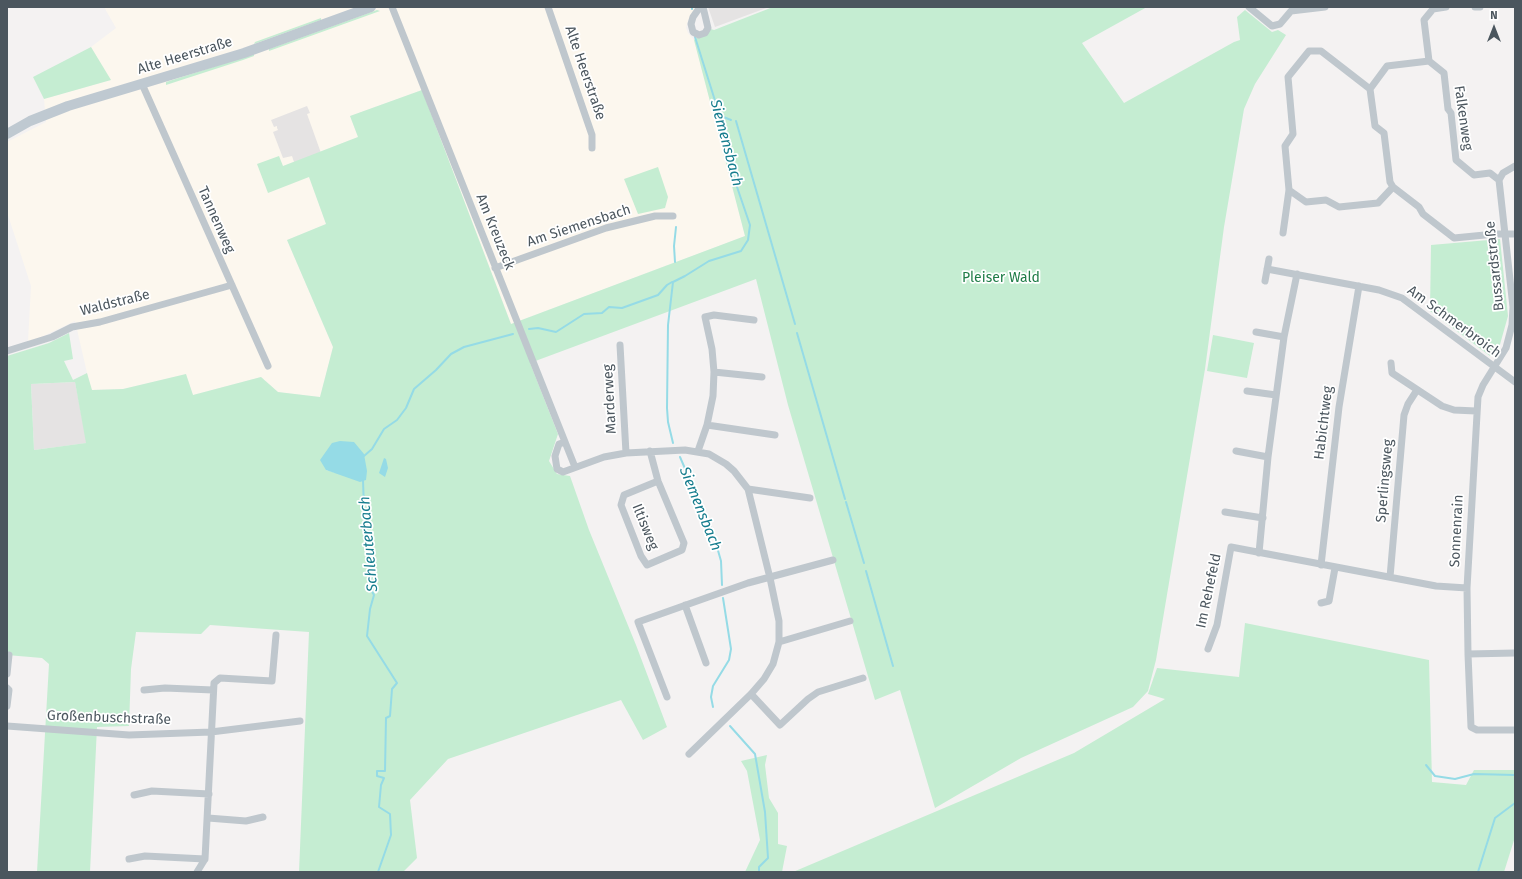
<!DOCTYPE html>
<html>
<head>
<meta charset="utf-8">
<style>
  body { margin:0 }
  #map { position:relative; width:1522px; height:879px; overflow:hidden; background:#f4f2f2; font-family:"Fira Sans",sans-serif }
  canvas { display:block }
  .frame { position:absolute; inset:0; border:8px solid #4b565e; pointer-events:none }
  .north { position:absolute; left:1474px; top:8px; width:40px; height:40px; -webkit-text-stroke:3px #fff; paint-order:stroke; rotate:0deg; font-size:11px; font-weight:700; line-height:16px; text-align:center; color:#4b565e }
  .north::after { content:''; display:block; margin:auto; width:14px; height:18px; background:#4b565e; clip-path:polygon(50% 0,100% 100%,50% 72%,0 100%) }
</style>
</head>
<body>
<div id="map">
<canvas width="1522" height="879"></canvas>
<div class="frame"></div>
<div class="north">N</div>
</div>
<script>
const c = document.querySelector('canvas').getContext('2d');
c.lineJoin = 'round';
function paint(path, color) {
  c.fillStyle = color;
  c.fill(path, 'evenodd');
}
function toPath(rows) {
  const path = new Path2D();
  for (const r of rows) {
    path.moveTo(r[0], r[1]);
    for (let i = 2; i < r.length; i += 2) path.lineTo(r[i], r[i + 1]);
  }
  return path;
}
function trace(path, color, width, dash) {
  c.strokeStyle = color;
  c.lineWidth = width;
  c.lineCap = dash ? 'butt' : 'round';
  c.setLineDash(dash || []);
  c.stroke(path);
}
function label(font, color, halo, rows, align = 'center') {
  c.font = font + ' "Fira Sans",sans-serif';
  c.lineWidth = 3.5;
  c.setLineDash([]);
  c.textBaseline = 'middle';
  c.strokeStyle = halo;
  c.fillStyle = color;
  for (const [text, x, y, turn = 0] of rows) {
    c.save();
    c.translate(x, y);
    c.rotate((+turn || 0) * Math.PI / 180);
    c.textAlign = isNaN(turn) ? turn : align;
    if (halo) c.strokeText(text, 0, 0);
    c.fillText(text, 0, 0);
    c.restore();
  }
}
paint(toPath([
  [104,7,699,7,688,20,686,28,688,33,694,40,745,236,511,324,422,90,350,116,358,137,283,166,257,164,309,176,326,224,287,240,333,347,320,397,278,392,261,377,193,395,186,374,123,389,91,390,75,321,35,340,28,342,31,286,7,212,7,142,46,122,44,99,110,80,91,47,116,28]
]), '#fcf7ee');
paint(toPath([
  [708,7,769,7,715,27],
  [307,106,310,113,307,114,326,167,299,177,292,156,283,158,273,132,278,130,277,128,277,126,274,127,271,120],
  [75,382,87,443,34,450,31,384]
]), '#e5e3e3');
paint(toPath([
  [773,7,1147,7,1082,43,1124,103,1234,42,1240,40,1237,17,1245,10,1272,32,1278,30,1286,35,1255,84,1244,109,1224,227,1205,369,1156,660,1148,691,1133,707,1021,758,935,808,900,690,875,700,788,405,756,279,530,363,558,434,549,461,557,474,570,476,589,530,636,645,667,727,643,740,621,700,448,759,410,800,417,858,403,872,299,872,309,632,210,625,201,634,136,632,131,669,129,726,97,727,90,872,37,872,49,664,42,658,7,655,7,356,49,343,69,333,73,359,64,361,73,380,87,373,92,390,123,389,186,374,193,395,261,377,278,392,320,397,333,347,287,240,326,224,309,177,268,193,257,164,279,156,283,166,358,137,350,116,422,90,511,324,745,236,694,40,708,28,714,30],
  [75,382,86,443,34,450,31,384],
  [354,442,340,474,326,470],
  [377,10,380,11,269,51,269,49],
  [321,18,321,20,254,44,255,42],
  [91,47,111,80,44,99,33,77],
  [254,54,254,56,243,60,166,85,166,82],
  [658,167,668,197,665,208,638,214,624,179],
  [1500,239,1508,316,1497,355,1490,356,1430,311,1431,245],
  [1213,335,1254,343,1247,378,1207,371],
  [1245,623,1429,660,1432,782,1466,785,1474,770,1515,770,1515,837,1504,872,793,872,1074,753,1165,699,1148,694,1157,668,1239,677],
  [767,755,765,765,769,798,778,813,778,844,787,846,782,872,745,872,760,840,747,771,741,761]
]), '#c5edd2');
paint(toPath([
  [340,441,354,442,364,454,367,471,366,480,360,482,326,470,320,460,332,443],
  [384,458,386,459,388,468,385,477,379,473]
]), '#95dbe6');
trace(toPath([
  [692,7,692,9],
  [721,116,731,120],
  [736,121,795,324],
  [675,262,674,246,676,227],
  [529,329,538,328,556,332,584,314,602,313,609,307,622,308,658,295,667,285,672,282],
  [797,333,845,499],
  [673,443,668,422,667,408,668,325,673,282,685,276,709,261,741,251,748,240,750,225,723,146,723,126,695,37],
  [364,456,372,449,384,429,397,420,406,408,414,389,436,370,451,354,464,347,513,334],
  [680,457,713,533,721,561,722,585],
  [363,480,365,540,372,556,370,588,374,595,370,609,367,636,397,683,392,689,390,716,386,718,385,771,377,771,377,776,384,778,381,785,379,807,390,814,391,835,378,872],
  [846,502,864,563],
  [866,571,893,666],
  [713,707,711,697,713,686,729,660,731,649,723,598],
  [730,726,755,754,765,812,768,858,759,867,759,872],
  [1426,765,1435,776,1455,779,1474,774,1515,775],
  [1478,872,1495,818,1515,803]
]), '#95dbe6', 2);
trace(toPath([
  [392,7,575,467],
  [548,7,592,135,592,148],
  [700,7,693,17,691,24,693,32,699,35,705,33,708,28,703,7],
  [1249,7,1272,26,1280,24,1291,11,1325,7],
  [1446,7,1433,9,1424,20,1429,61,1444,73,1448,109,1451,113,1456,160,1474,175,1490,173,1499,180],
  [1475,7,1480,7],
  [1429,61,1387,66,1370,89,1375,126,1384,133,1390,182,1393,187,1419,207,1423,214,1454,238,1495,234,1515,234],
  [142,84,268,366],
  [1515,166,1503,173,1499,180,1513,307,1512,325,1506,348,1483,385,1478,397,1467,588,1468,654,1515,653],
  [1289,190,1306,202,1326,200,1339,207,1378,203,1393,187],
  [1283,233,1289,190,1285,146,1293,134,1288,77,1309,51,1321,51,1370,89],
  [495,268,606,228,655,216,673,216],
  [1267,269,1379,290,1402,298,1515,382],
  [1265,281,1269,259],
  [1256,332,1284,337],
  [620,345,626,453],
  [7,351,52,337,72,327,100,322,232,285],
  [1391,363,1392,373,1442,406,1454,410,1476,411],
  [714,372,762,377],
  [1247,391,1276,395],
  [707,425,775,435],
  [565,442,559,444,555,456,557,469,563,472,604,457,626,453,685,450,709,454,726,464,734,471,748,489,770,578,779,621,779,642,773,664,764,679,751,694,689,754],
  [650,451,658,481,684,543,682,550,647,565,641,556,621,505,624,495,658,481],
  [698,451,707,425,713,396,714,372,712,349,705,317,714,315,754,320],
  [1236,451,1268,457],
  [748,489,810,498],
  [1225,512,1263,518],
  [1259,553,1268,457,1284,337,1297,274],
  [1321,565,1339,407,1359,286],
  [1390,577,1404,415,1408,404,1417,390],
  [1321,603,1329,601,1335,568],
  [685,605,706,663],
  [779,642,850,621],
  [1208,649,1217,625,1231,547,1436,586,1467,588],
  [1468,654,1471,727,1477,730,1515,730],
  [7,674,9,655],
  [7,688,9,690,7,706],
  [144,690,165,688,213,690],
  [751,694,780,725,808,699,818,692,863,678],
  [667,697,638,622,748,583,833,560],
  [7,726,129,735,211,732,300,721],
  [134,795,152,791,209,794],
  [208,818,246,821,263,817],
  [129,859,145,856,205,859],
  [197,872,205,859,214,683,220,678,272,681,276,635]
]), '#bfc7cd', 7);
trace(toPath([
  [7,134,30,121,68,106,244,53,371,7]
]), '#bfc9d1', 10);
label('14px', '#4b565e', '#fff', [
  ["Alte Heerstraße",185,56,-17],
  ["Alte Heerstraße",585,73,71],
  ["Falkenweg",1463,118,82],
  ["Tannenweg",216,220,66],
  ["Am Siemensbach",579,226,-18],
  ["Am Kreuzeck",495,232,68],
  ["Bussardstraße",1495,266,-96],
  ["Waldstraße",115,303,-14],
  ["Am Schmerbroich",1454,322,36],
  ["Marderweg",610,399,-93],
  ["Habichtweg",1324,423,-83],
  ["Sperlingsweg",1385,481,-85],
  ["Iltisweg",645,527,68],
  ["Sonnenrain",1457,531,-87],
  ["Im Rehefeld",1209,591,-78],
  ["Großenbuschstraße",109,718,2]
]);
label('14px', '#1f7c47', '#fff', [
  ["Pleiser Wald",1001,278]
]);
label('italic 15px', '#167d8e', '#fff', [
  ["Siemensbach",726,143,75],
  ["Siemensbach",700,509,68],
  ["Schleuterbach",369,544,-95]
]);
</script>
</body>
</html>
